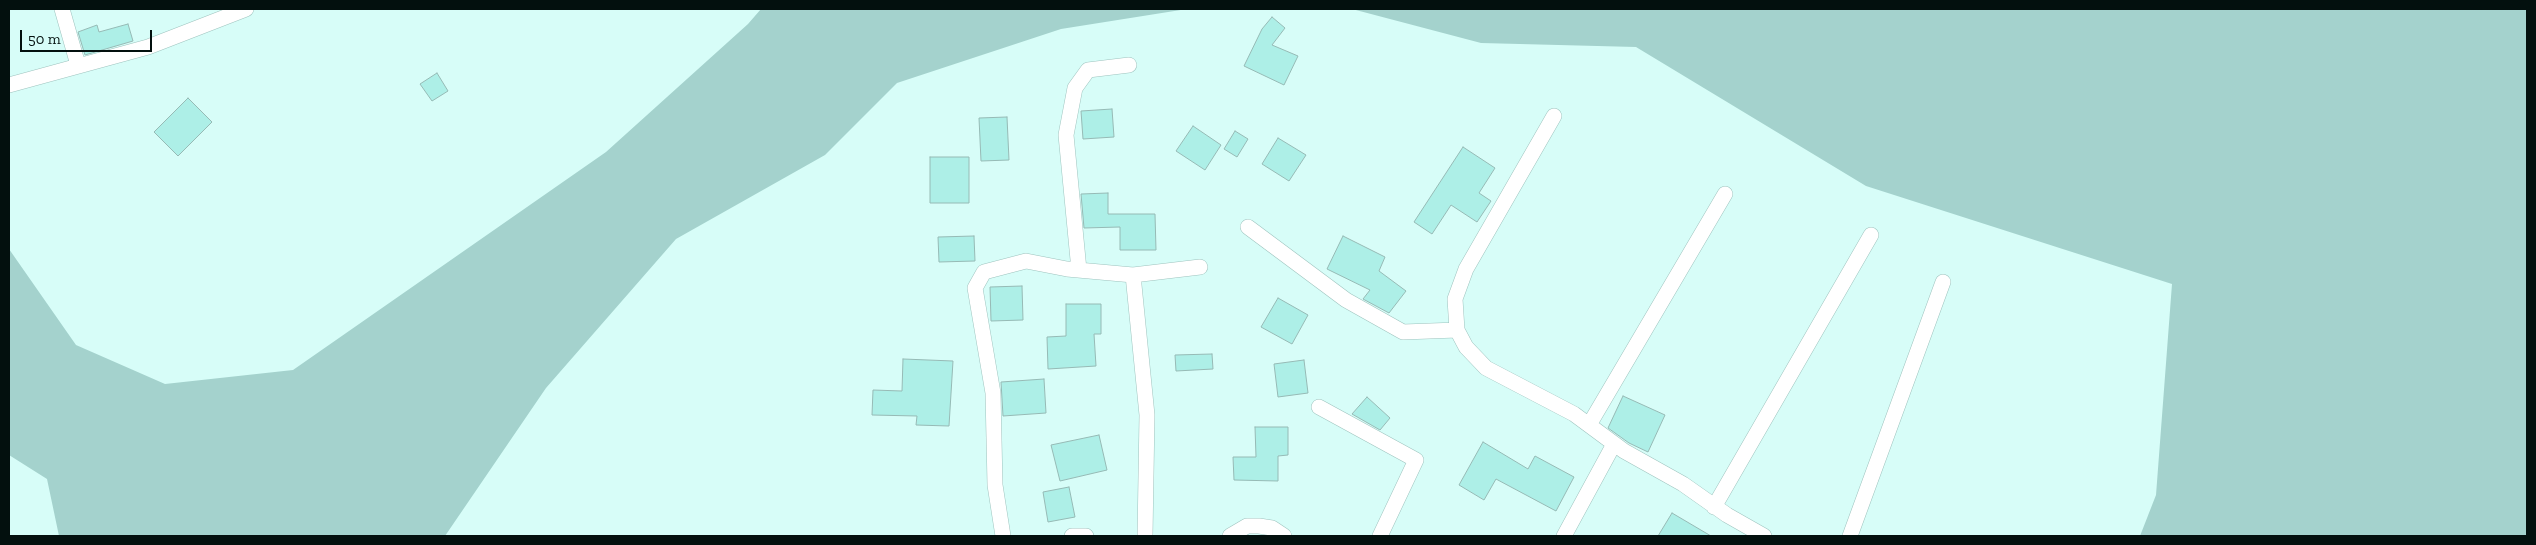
<!DOCTYPE html>
<html>
<head>
<meta charset="utf-8">
<style>
  body { margin:0 }
  #map { position:relative; width:2536px; height:545px; overflow:hidden; background:#d7fdf8; font-family:"Zilla Slab",serif }
  canvas { display:block }
  .frame { position:absolute; inset:0; border:10px solid #03100e; pointer-events:none }
  .scale { position:absolute; left:20px; top:30px; width:132px; height:22px; box-sizing:border-box; border:2px solid #03100e; border-top:0; padding-left:6px; font-size:15px; line-height:18px; white-space:nowrap; color:#03100e; -webkit-text-stroke:4px #d7fdf8; paint-order:stroke }
</style>
</head>
<body>
<div id="map">
<canvas width="2536" height="545"></canvas>
<div class="frame"></div>
<div class="scale">50 m</div>
</div>
<script>
const c = document.querySelector('canvas').getContext('2d');
c.lineJoin = 'round';
function paint(path, color) {
  c.fillStyle = color;
  c.fill(path, 'evenodd');
}
function toPath(rows) {
  const path = new Path2D();
  for (const r of rows) {
    path.moveTo(r[0], r[1]);
    for (let i = 2; i < r.length; i += 2) path.lineTo(r[i], r[i + 1]);
  }
  return path;
}
function trace(path, color, width, dash) {
  c.strokeStyle = color;
  c.lineWidth = width;
  c.lineCap = dash ? 'butt' : 'round';
  c.setLineDash(dash || []);
  c.stroke(path);
}
paint(toPath([
  [761,9,1187,9,1061,29,897,83,825,155,676,239,546,388,445,536,59,536,47,479,9,455,9,249,76,345,165,384,293,370,606,152,748,24],
  [1352,9,2527,9,2527,536,2140,536,2156,495,2172,284,1866,186,1636,47,1481,43]
]), '#a4d2cd');
const building = toPath([
  [1272,17,1285,28,1272,45,1298,56,1284,85,1244,66,1262,29,1272,17],
  [128,24,133,41,85,55,78,32,97,25,99,32,128,24],
  [437,73,448,91,432,101,420,84,437,73],
  [188,98,212,122,178,156,154,132,188,98],
  [1112,109,1114,137,1083,139,1081,111,1112,109],
  [1007,117,1009,160,981,161,979,118,1007,117],
  [1193,126,1221,145,1205,170,1176,151,1193,126],
  [1235,131,1248,139,1237,157,1224,149,1235,131],
  [1278,138,1306,155,1289,181,1262,164,1278,138],
  [1463,147,1495,168,1479,193,1491,201,1477,222,1451,205,1432,234,1414,222,1463,147],
  [930,157,969,157,969,203,930,203,930,157],
  [1108,193,1108,214,1155,214,1156,250,1120,250,1120,227,1084,228,1081,194,1108,193],
  [974,236,975,261,939,262,938,237,974,236],
  [1343,236,1385,257,1379,271,1406,291,1389,313,1363,299,1370,290,1327,269,1343,236],
  [1022,286,1023,320,991,321,990,287,1022,286],
  [1278,298,1308,315,1292,344,1261,327,1278,298],
  [1066,304,1101,304,1101,334,1094,334,1096,366,1048,369,1047,337,1066,336,1066,304],
  [1212,354,1213,369,1176,371,1175,355,1212,354],
  [903,359,953,361,949,426,916,425,917,416,872,415,873,390,902,391,903,359],
  [1304,360,1308,393,1278,397,1274,364,1304,360],
  [1044,379,1046,413,1003,416,1001,382,1044,379],
  [1623,396,1665,415,1648,452,1629,443,1608,428,1623,396],
  [1367,397,1390,418,1380,430,1352,414,1367,397],
  [1255,427,1288,427,1288,455,1278,456,1278,481,1234,480,1233,457,1256,457,1255,427],
  [1099,435,1107,470,1060,481,1051,445,1099,435],
  [1483,442,1528,469,1535,456,1574,477,1556,511,1496,479,1484,500,1459,485,1483,442],
  [1069,487,1075,517,1048,522,1043,492,1069,487],
  [1672,513,1711,536,1658,536,1672,513]
]);
paint(building, '#adefe7');
trace(building, '#96bab5', 1);
const street = toPath([
  [62,9,78,65],
  [9,85,148,47,246,9],
  [1554,116,1466,269,1455,299,1457,330,1466,347,1486,368,1574,414,1624,451,1683,484,1727,515,1764,536],
  [1248,227,1346,300,1403,332,1457,330],
  [1079,270,1066,135,1075,88,1088,70,1129,65],
  [1133,275,1147,415,1145,536],
  [1319,407,1416,460,1380,536],
  [1589,425,1725,194],
  [1714,507,1871,235],
  [1003,536,995,485,993,393,975,288,984,272,1026,261,1067,269,1133,275,1200,267],
  [1072,536,1086,536],
  [1230,536,1247,526,1259,526,1272,528,1284,536],
  [1564,536,1614,444],
  [1850,536,1943,282]
]);
trace(street, '#9ec3be', 16);
trace(street, '#fff', 15);
</script>
</body>
</html>
